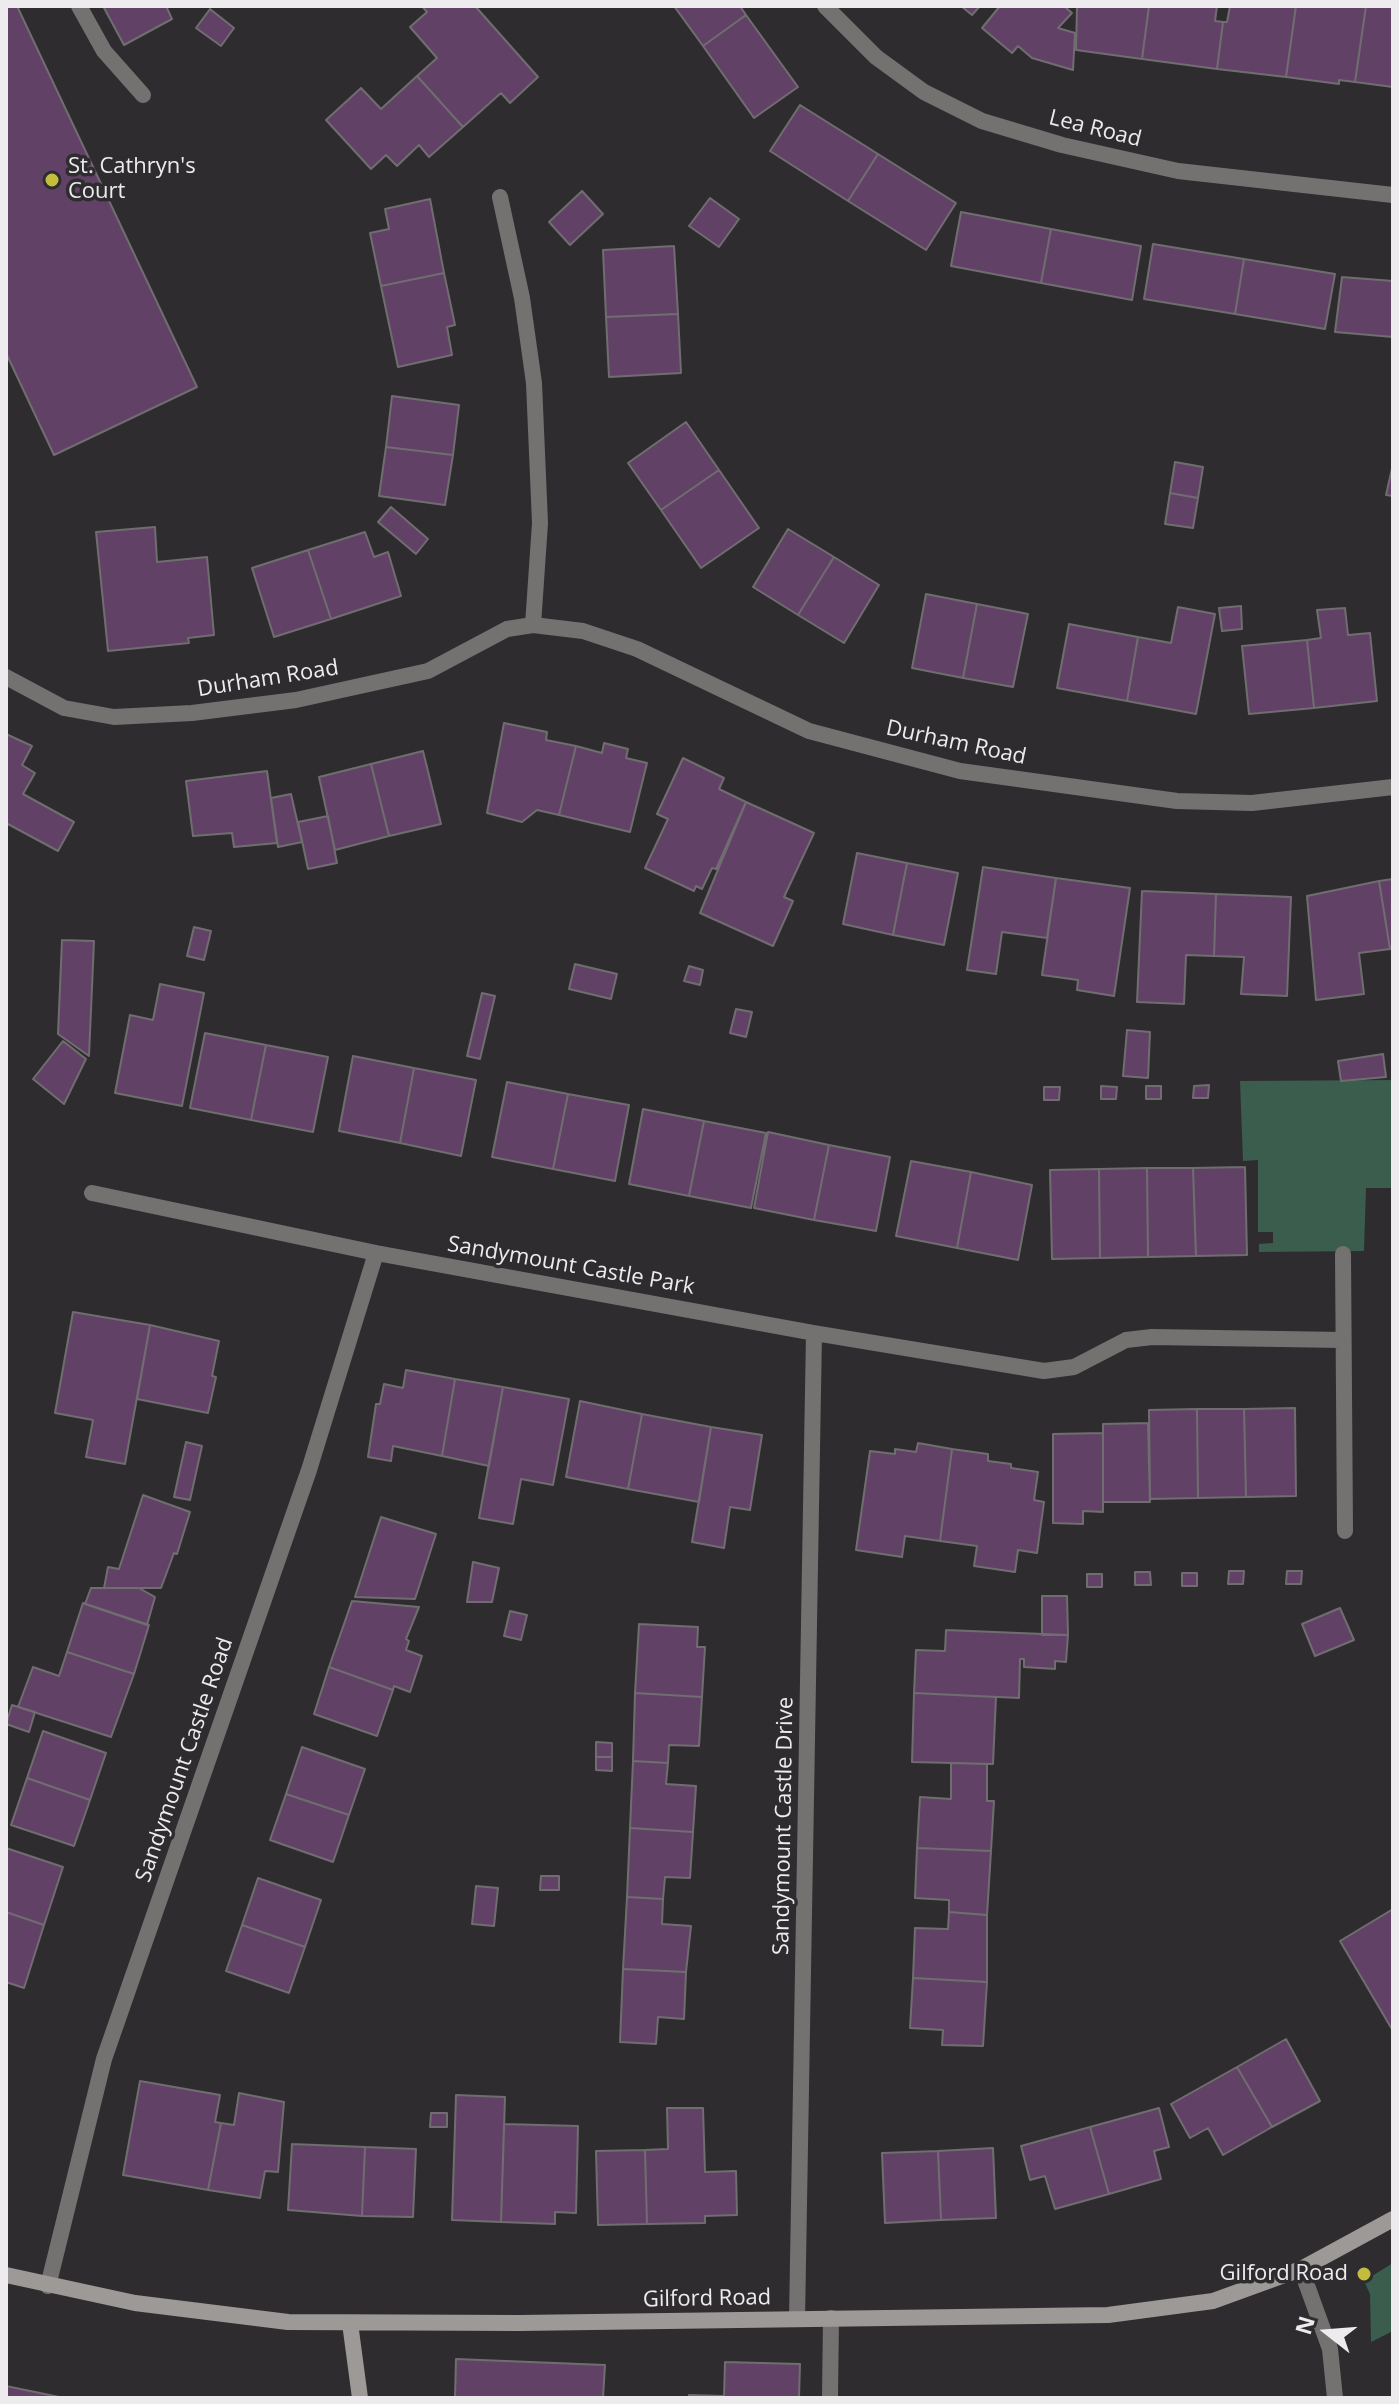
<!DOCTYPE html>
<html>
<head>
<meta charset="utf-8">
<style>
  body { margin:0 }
  #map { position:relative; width:1399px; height:2404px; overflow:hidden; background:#2f2c2f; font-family:"Open Sans",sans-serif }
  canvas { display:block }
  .frame { position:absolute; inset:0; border:8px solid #edebed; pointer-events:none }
  .north { position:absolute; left:1287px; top:2292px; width:80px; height:80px; -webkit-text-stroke:6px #2f2c2f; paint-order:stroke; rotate:287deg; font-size:22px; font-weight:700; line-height:32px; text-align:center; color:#edebed }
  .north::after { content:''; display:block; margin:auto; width:28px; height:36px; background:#edebed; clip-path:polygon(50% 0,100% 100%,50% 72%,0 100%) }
</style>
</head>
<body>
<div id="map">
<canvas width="1399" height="2404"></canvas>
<div class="frame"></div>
<div class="north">N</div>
</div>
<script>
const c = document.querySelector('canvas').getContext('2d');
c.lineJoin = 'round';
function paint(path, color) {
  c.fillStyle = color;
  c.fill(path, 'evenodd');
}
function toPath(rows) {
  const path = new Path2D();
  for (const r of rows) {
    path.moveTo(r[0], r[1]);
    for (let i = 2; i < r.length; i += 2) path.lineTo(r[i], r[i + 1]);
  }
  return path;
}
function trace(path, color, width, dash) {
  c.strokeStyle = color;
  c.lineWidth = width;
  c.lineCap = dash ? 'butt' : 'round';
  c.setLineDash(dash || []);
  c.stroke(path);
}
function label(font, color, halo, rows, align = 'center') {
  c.font = font + ' "Open Sans",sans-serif';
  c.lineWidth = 7;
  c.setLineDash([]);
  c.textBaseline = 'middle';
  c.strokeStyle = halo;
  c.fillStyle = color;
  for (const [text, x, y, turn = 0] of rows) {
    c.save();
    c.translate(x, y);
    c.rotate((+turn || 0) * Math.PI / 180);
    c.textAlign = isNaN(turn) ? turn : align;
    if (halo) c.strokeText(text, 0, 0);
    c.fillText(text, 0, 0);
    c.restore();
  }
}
paint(toPath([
  [1393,1080,1393,1188,1366,1188,1364,1251,1259,1252,1259,1244,1273,1243,1273,1232,1258,1232,1258,1160,1243,1161,1240,1081],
  [1393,2263,1393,2331,1371,2342,1370,2294,1364,2281]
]), '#3a5d4d');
const building = toPath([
  [6,6,17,6,197,387,54,455,6,353,6,6],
  [103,6,166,6,172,19,124,45,103,6],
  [422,6,475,6,538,77,510,103,501,93,463,127,417,76,437,58,410,27,427,12,422,6],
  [674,6,740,6,746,15,703,46,674,6],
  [961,6,980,6,972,15,961,6],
  [1000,6,1064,6,1072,13,1058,28,1075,33,1073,70,1032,58,1018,46,1012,53,982,28,1000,6],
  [1077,6,1149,6,1142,59,1076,50,1077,6],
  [1149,6,1217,6,1215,21,1223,22,1217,69,1142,59,1149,6],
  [1230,6,1296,6,1286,77,1217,69,1223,22,1227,22,1230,6],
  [1296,6,1366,6,1355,82,1339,80,1339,84,1286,77,1296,6],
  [1393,6,1393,87,1355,82,1366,6,1393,6],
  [210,9,234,28,221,46,196,28,210,9],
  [746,15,798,87,754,118,703,46,746,15],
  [417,76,463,127,429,157,419,145,397,166,386,155,371,169,326,120,361,88,381,109,417,76],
  [800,105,878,154,848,201,770,151,800,105],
  [878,154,956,203,926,250,848,201,878,154],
  [582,191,603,214,570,245,549,222,582,191],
  [710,198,739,219,719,247,689,226,710,198],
  [430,199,444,273,381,286,370,233,389,229,385,209,430,199],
  [961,212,1051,229,1041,283,951,266,961,212],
  [1051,229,1141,246,1132,300,1041,283,1051,229],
  [1153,244,1244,259,1235,314,1144,299,1153,244],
  [674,246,678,314,606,317,603,250,674,246],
  [1244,259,1335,274,1325,329,1235,314,1244,259],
  [444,273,455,325,447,327,452,355,398,367,381,286,444,273],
  [1342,277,1393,281,1393,337,1335,332,1342,277],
  [678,314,681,373,609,377,606,317,678,314],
  [392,396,459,405,453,455,386,447,392,396],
  [686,422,719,470,661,510,628,463,686,422],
  [386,447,453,455,445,505,379,496,386,447],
  [1175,462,1203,467,1198,498,1170,493,1175,462],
  [1393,464,1393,496,1386,495,1393,464],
  [719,470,759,528,701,568,661,510,719,470],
  [1170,493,1198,498,1193,528,1165,524,1170,493],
  [391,507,428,539,416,554,378,522,391,507],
  [155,527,157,562,207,557,214,635,188,638,189,643,108,651,96,532,155,527],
  [788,529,834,557,798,615,753,587,788,529],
  [365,532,374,557,388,552,401,596,331,619,308,550,365,532],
  [308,550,331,619,274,637,252,568,308,550],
  [834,557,879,585,844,643,798,615,834,557],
  [926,594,977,604,963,678,912,668,926,594],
  [977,604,1028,614,1013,687,963,678,977,604],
  [1241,606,1242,629,1222,631,1219,608,1241,606],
  [1178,607,1215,614,1196,714,1127,701,1138,637,1171,643,1178,607],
  [1345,608,1348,635,1370,633,1377,701,1314,708,1307,640,1321,638,1317,610,1345,608],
  [1069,624,1138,637,1127,701,1057,688,1069,624],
  [1307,640,1314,708,1249,714,1242,646,1307,640],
  [504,723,547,732,546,740,576,746,559,815,537,810,522,822,487,813,504,723],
  [6,734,32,746,22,765,35,773,23,794,74,822,58,851,6,823,6,734],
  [604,743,628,749,626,758,647,763,630,832,559,815,576,746,602,753,604,743],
  [423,751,441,824,389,836,371,764,423,751],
  [683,758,724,778,719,789,746,802,716,869,712,868,702,889,696,886,694,891,645,868,668,819,657,814,683,758],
  [371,764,389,836,335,850,319,777,371,764],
  [267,771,277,843,234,847,232,833,193,836,186,781,267,771],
  [291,794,302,842,278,847,271,798,291,794],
  [746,802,814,833,784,897,793,901,773,946,700,913,746,802],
  [328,816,337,863,308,869,298,822,328,816],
  [857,853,907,863,893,935,843,924,857,853],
  [907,863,958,873,944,945,893,935,907,863],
  [983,867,1056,878,1047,938,1002,932,996,974,967,970,983,867],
  [1056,878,1130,888,1114,996,1077,990,1078,980,1042,975,1056,878],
  [1393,879,1393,949,1390,949,1379,881,1393,879],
  [1379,881,1390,949,1359,953,1364,994,1316,1000,1307,896,1379,881],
  [1142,891,1216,894,1214,956,1186,955,1184,1004,1137,1002,1142,891],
  [1216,894,1291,897,1287,996,1241,994,1244,957,1214,956,1216,894],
  [194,927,211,931,204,960,187,956,194,927],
  [62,940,94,941,89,1056,58,1034,62,940],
  [575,964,617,974,611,999,569,989,575,964],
  [689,966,703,970,700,985,684,981,689,966],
  [160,984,204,993,182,1106,115,1093,130,1015,153,1020,160,984],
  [482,993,495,996,480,1059,467,1056,482,993],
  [736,1009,752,1012,746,1037,730,1033,736,1009],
  [1127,1030,1150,1032,1148,1078,1123,1076,1127,1030],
  [205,1033,266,1045,251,1120,190,1108,205,1033],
  [63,1041,86,1059,64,1104,33,1079,63,1041],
  [266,1045,328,1057,313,1132,251,1120,266,1045],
  [1383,1054,1386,1077,1341,1081,1338,1061,1383,1054],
  [353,1056,414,1068,400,1143,339,1131,353,1056],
  [414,1068,476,1080,461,1156,400,1143,414,1068],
  [507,1082,568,1094,553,1169,492,1157,507,1082],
  [1209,1085,1208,1098,1193,1098,1194,1086,1209,1085],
  [1101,1086,1117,1087,1116,1099,1101,1099,1101,1086],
  [1146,1086,1161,1086,1161,1099,1146,1099,1146,1086],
  [1044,1087,1060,1087,1059,1100,1044,1100,1044,1087],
  [568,1094,629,1105,615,1181,553,1169,568,1094],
  [643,1109,704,1121,689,1196,629,1184,643,1109],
  [704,1121,766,1133,751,1208,689,1196,704,1121],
  [768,1132,829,1145,814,1220,754,1208,768,1132],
  [829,1145,890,1157,876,1231,814,1220,829,1145],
  [911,1161,971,1172,957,1248,896,1236,911,1161],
  [1245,1167,1247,1255,1196,1256,1193,1168,1245,1167],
  [1147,1168,1148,1257,1100,1258,1099,1169,1147,1168],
  [1147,1168,1193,1168,1196,1256,1148,1257,1147,1168],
  [1099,1169,1100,1258,1052,1259,1050,1170,1099,1169],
  [971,1172,1032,1185,1018,1260,957,1248,971,1172],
  [73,1312,150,1325,125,1464,86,1457,93,1420,55,1413,73,1312],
  [150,1325,219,1341,212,1376,216,1377,208,1413,137,1399,150,1325],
  [406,1370,455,1379,442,1456,393,1446,391,1461,368,1457,376,1404,380,1404,384,1384,403,1388,406,1370],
  [455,1379,503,1387,489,1466,442,1456,455,1379],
  [503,1387,569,1399,553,1485,521,1479,513,1524,479,1518,503,1387],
  [580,1401,642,1414,628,1489,566,1477,580,1401],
  [1295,1408,1296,1496,1246,1497,1244,1409,1295,1408],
  [1197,1409,1244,1409,1246,1497,1198,1498,1197,1409],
  [1197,1409,1198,1498,1150,1499,1149,1410,1197,1409],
  [642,1414,711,1427,699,1502,628,1489,642,1414],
  [1148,1423,1150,1502,1103,1502,1103,1424,1148,1423],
  [711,1427,762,1435,750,1510,730,1507,724,1548,692,1542,711,1427],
  [1103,1433,1103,1512,1083,1511,1083,1524,1053,1523,1053,1434,1103,1433],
  [186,1442,202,1446,190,1500,174,1497,186,1442],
  [918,1443,952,1449,940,1541,905,1536,902,1557,856,1550,870,1451,895,1454,895,1449,916,1452,918,1443],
  [952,1449,988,1454,988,1461,1011,1464,1011,1468,1038,1472,1034,1500,1044,1502,1037,1553,1018,1550,1015,1572,974,1566,977,1546,940,1541,952,1449],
  [143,1495,190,1512,177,1554,174,1553,161,1588,104,1588,108,1567,119,1569,143,1495],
  [381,1517,436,1534,415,1599,355,1597,381,1517],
  [473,1562,499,1568,492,1602,467,1602,473,1562],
  [1229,1571,1244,1571,1243,1584,1228,1584,1229,1571],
  [1287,1571,1302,1571,1301,1584,1286,1584,1287,1571],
  [1135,1572,1150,1572,1151,1585,1135,1585,1135,1572],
  [1182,1573,1197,1573,1197,1586,1182,1586,1182,1573],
  [1087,1574,1102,1574,1102,1587,1087,1587,1087,1574],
  [91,1588,139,1588,155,1597,147,1625,85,1604,91,1588],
  [1042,1596,1067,1596,1068,1635,1042,1635,1042,1596],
  [352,1601,419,1607,406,1639,409,1641,406,1650,422,1656,410,1692,394,1686,393,1690,329,1667,352,1601],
  [83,1603,149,1625,134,1674,67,1652,83,1603],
  [1340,1608,1354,1640,1315,1656,1302,1624,1340,1608],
  [510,1611,527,1615,521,1640,504,1636,510,1611],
  [639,1624,698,1627,697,1647,705,1647,702,1697,635,1693,639,1624],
  [946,1630,1068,1635,1066,1662,1055,1661,1055,1669,1024,1667,1024,1659,1020,1659,1019,1698,914,1693,916,1650,945,1651,946,1630],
  [67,1652,134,1674,111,1737,18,1707,33,1667,59,1676,67,1652],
  [329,1667,393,1690,377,1736,314,1714,329,1667],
  [635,1693,702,1697,699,1746,669,1745,668,1763,633,1761,635,1693],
  [914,1693,996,1697,993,1764,912,1762,914,1693],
  [12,1705,35,1712,29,1732,6,1724,12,1705],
  [43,1731,106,1753,90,1800,27,1778,43,1731],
  [596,1742,612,1743,612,1757,596,1757,596,1742],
  [302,1747,365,1769,349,1815,286,1794,302,1747],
  [596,1757,612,1757,612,1771,596,1770,596,1757],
  [633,1761,668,1763,666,1784,696,1786,693,1832,630,1828,633,1761],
  [951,1763,987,1764,987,1801,994,1801,991,1851,917,1848,920,1797,951,1799,951,1763],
  [27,1778,90,1800,74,1846,11,1825,27,1778],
  [286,1794,349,1815,333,1862,270,1840,286,1794],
  [630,1828,693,1832,690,1878,665,1877,663,1899,627,1897,630,1828],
  [6,1848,63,1867,44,1925,6,1912,6,1848],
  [917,1848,991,1851,987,1915,949,1912,949,1900,915,1898,917,1848],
  [541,1876,559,1876,559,1890,540,1890,541,1876],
  [258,1878,321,1900,305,1947,242,1925,258,1878],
  [476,1886,498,1888,494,1926,472,1924,476,1886],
  [627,1897,663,1899,662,1924,691,1926,686,1972,623,1969,627,1897],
  [1393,1909,1393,2031,1340,1941,1393,1909],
  [6,1912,44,1925,24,1988,6,1982,6,1912],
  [949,1912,987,1915,987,1982,913,1978,915,1928,948,1929,949,1912],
  [242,1925,305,1947,289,1993,226,1971,242,1925],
  [623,1969,686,1972,684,2019,658,2017,656,2044,620,2042,623,1969],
  [913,1978,987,1982,983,2046,942,2045,943,2030,910,2028,913,1978],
  [1286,2039,1320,2101,1272,2127,1237,2067,1286,2039],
  [1237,2067,1272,2127,1223,2155,1208,2128,1190,2138,1171,2104,1237,2067],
  [140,2081,220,2095,215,2122,221,2123,208,2190,123,2175,140,2081],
  [239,2093,284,2102,278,2172,265,2171,260,2198,208,2190,221,2123,234,2125,239,2093],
  [456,2095,505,2097,501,2222,452,2220,456,2095],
  [667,2108,703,2108,705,2172,736,2171,737,2215,705,2216,705,2223,647,2224,645,2150,668,2149,667,2108],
  [1159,2108,1169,2147,1154,2151,1161,2179,1109,2194,1090,2127,1159,2108],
  [431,2113,447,2113,447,2127,430,2127,431,2113],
  [504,2124,578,2126,576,2213,555,2212,555,2224,501,2222,504,2124],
  [1090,2127,1109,2194,1055,2209,1045,2176,1030,2180,1021,2146,1090,2127],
  [292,2144,365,2147,362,2216,288,2210,292,2144],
  [365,2147,416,2149,413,2217,362,2216,365,2147],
  [993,2148,996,2218,941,2220,938,2151,993,2148],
  [645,2150,647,2224,598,2225,596,2151,645,2150],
  [938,2151,941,2220,885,2223,882,2153,938,2151],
  [456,2359,605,2365,603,2398,455,2398,456,2359],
  [725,2362,800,2364,799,2397,807,2398,689,2398,689,2395,724,2396,725,2362],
  [6,2386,64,2398,6,2398,6,2386]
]);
paint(building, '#614266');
trace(building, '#706d70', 2);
trace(toPath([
  [79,6,104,51,143,95]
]), '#747271', 16);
trace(toPath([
  [825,6,876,57,924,92,982,121,1062,145,1178,171,1393,195],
  [500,197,522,298,534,383,540,523,533,625],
  [6,677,64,708,114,717,192,713,296,700,428,671,507,629,533,625,583,631,637,649,809,731,960,771,1177,801,1252,803,1393,787],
  [92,1193,376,1253,814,1333,1044,1371,1074,1367,1126,1340,1152,1337,1343,1340],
  [1343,1254,1345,1531],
  [1301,2269,1330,2349,1335,2398],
  [48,2286,104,2059,309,1470,376,1253],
  [797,2319,814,1333],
  [830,2398,831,2318]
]), '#747271', 16);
trace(toPath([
  [6,2275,135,2303,288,2322,519,2323,1108,2315,1213,2301,1301,2269,1393,2219],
  [350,2323,360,2398]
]), '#9c9997', 16);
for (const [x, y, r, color] of [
  [52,180,8,"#c4bc3d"],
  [1364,2274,8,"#c4bc3d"]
]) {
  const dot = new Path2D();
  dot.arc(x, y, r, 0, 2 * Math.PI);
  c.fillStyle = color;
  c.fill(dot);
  trace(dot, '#2f2c2f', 3);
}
label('22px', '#edebed', '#2f2c2f', [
  ["Lea Road",1095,129,14],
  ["Durham Road",268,679,-9],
  ["Durham Road",956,743,12],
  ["Sandymount Castle Park",571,1266,10],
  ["Sandymount Castle Road",185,1760,-71],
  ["Sandymount Castle Drive",784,1826,-89],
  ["Gilford Road",707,2299,-1]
]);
label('22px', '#edebed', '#2f2c2f', [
  ["St. Cathryn's",68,167],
  ["Court",68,192],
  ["Gilford Road",1348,2274,"right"]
], 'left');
</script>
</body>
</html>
